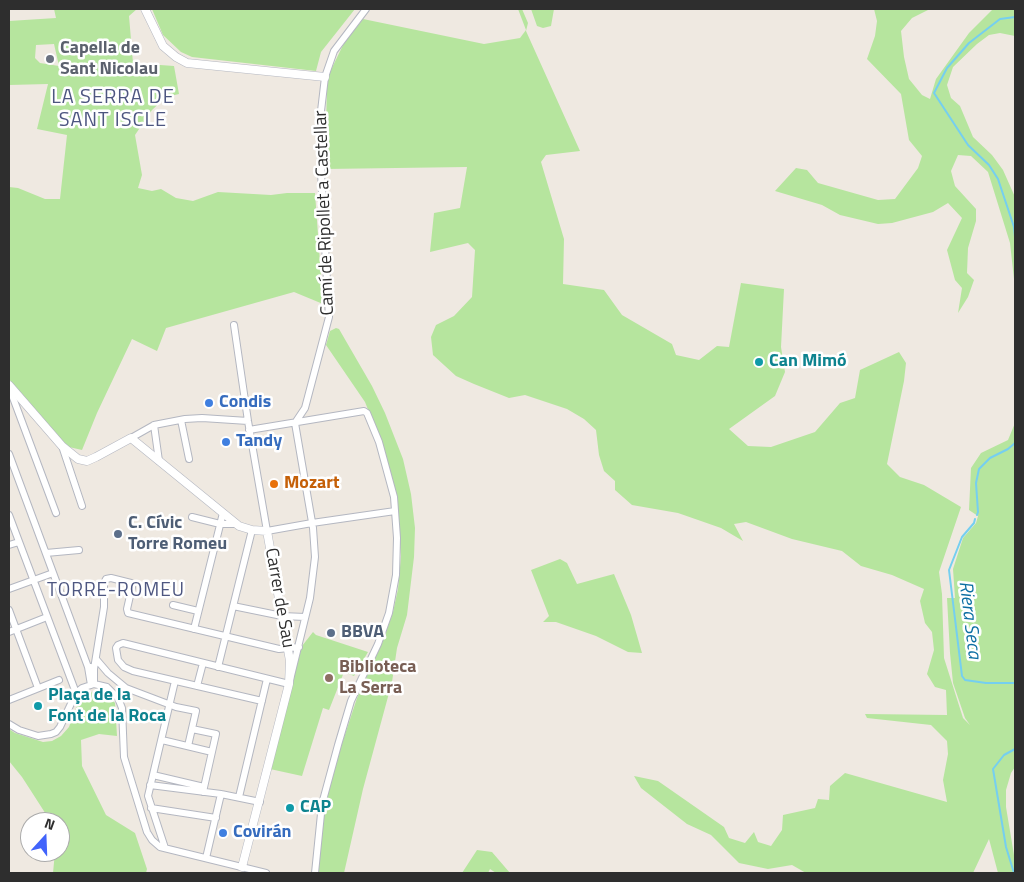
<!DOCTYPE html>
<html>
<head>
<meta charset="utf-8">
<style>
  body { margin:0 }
  #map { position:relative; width:1024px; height:882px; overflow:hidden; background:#efe9e1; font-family:"Titillium Web",sans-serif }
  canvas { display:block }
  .frame { position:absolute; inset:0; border:10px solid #2e2e2e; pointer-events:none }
  .north { position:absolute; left:20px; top:812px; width:50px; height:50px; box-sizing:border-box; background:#fff; border:1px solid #ababab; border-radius:50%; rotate:20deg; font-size:14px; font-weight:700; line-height:20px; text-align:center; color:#2e2e2e }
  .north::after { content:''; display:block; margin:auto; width:18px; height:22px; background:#4264fb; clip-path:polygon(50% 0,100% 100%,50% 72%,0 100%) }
</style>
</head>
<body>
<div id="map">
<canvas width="1024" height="882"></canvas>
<div class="frame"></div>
<div class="north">N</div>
</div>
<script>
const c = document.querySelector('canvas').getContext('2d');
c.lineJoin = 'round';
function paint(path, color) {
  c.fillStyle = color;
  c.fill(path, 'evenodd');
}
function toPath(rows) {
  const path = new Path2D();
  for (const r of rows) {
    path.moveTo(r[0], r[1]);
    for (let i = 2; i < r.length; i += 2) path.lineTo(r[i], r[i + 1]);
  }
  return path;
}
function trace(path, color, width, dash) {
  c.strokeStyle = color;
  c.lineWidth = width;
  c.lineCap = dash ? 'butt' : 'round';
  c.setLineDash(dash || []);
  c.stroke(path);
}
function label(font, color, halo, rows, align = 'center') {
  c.font = font + ' "Titillium Web",sans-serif';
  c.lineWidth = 5;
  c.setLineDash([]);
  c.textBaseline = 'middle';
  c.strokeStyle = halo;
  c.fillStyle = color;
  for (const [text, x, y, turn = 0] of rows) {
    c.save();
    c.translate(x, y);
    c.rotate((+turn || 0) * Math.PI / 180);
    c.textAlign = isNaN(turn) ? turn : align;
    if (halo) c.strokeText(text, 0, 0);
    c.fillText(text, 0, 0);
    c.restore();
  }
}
paint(toPath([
  [54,9,137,9,129,16,133,63,174,66,179,94,166,97,152,110,135,135,142,175,138,188,152,191,161,189,176,198,193,201,218,192,271,195,287,193,315,193,323,304,294,292,166,328,157,351,132,339,97,413,82,450,69,447,59,439,34,412,9,379,9,187,18,188,45,199,60,199,67,135,37,129,48,84,9,85,9,21,56,18],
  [54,44,59,66,40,63,35,58,36,45],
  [152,9,355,9,321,52,316,71,192,57,181,52,163,35],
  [518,9,522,9,528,23,526,31,580,151,546,155,541,162,564,239,563,284,604,290,622,315,672,344,676,355,699,360,717,346,729,347,741,283,784,289,781,347,785,372,775,396,729,429,748,446,771,447,815,432,840,403,855,398,860,370,899,352,906,363,904,381,887,464,900,477,924,485,961,507,939,572,942,594,944,658,963,718,970,725,965,718,953,683,950,653,947,598,955,598,953,569,963,538,976,523,978,516,969,510,971,468,981,453,1008,440,1015,423,1015,767,1011,773,1006,790,1006,807,1015,861,1015,873,998,873,989,839,973,873,806,873,792,865,768,869,739,863,711,835,687,824,641,788,634,776,658,781,724,827,729,838,745,843,754,832,758,842,771,846,782,830,783,815,815,808,818,799,829,800,830,786,845,773,947,802,943,780,948,754,947,741,931,725,867,718,865,714,947,715,946,690,935,687,927,674,934,650,932,632,925,623,920,601,924,589,892,575,861,566,842,551,792,539,746,522,734,524,743,541,721,528,678,513,632,505,615,490,615,481,604,471,599,455,596,430,584,419,567,409,525,395,509,398,474,384,456,376,433,355,431,337,436,325,454,316,472,297,475,250,468,243,430,252,434,213,460,208,467,167,325,169,327,85,330,72,344,43,363,19,484,44,520,38,526,30],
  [531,9,554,9,551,26,543,28,537,26],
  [874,9,930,9,912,18,901,31,904,57,909,79,922,95,930,99,936,79,969,33,992,10,1015,9,1015,36,1000,33,989,35,977,44,953,67,947,85,951,98,960,106,973,137,992,155,1003,170,1015,197,1015,288,1010,243,988,172,971,156,958,155,951,171,955,186,976,209,976,221,968,248,967,273,974,280,968,297,958,313,962,288,955,280,947,250,962,218,948,203,933,212,892,223,878,224,840,215,822,205,775,191,796,168,807,170,818,183,878,200,895,199,918,168,922,156,909,140,901,94,867,59,875,36,877,21],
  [336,328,339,329,372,386,385,413,403,459,411,494,415,528,414,557,407,615,397,648,392,682,363,789,344,873,316,873,323,814,333,771,357,698,382,643,393,612,398,589,401,556,396,497,375,427,365,402,326,345,330,331],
  [560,559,567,563,577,584,614,574,631,615,642,653,628,652,596,636,556,622,543,622,549,616,531,570],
  [313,632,316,635,368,652,354,676,344,672,329,710,323,708,302,776,270,769,302,646],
  [86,692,107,694,115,703,117,736,99,734,81,740,82,766,106,815,135,833,147,869,146,873,53,873,55,852,60,852,60,822,51,822,22,777,9,761,9,729,15,733,43,742,52,741,61,736,69,727,80,697],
  [477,850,492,852,510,873,496,873,490,869,488,873,462,873]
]), '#b6e59e');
trace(toPath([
  [1015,17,1000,19,969,43,947,68,934,93,968,145,989,165,998,179,1014,227,1015,237],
  [977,515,978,512,976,483,979,469,990,458,1008,449,1015,443],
  [975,519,974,523,962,537,949,570,962,676,965,680,986,683,1015,683],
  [1014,873,1006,847,993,769,1004,755,1015,749]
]), '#75cff0', 2);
const minor = toPath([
  [234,325,248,421,267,531,312,523,395,511],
  [9,387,56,513],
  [181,420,189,459],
  [295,423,305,408,329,317,321,173,321,111,325,77,334,51,366,9],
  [154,425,159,461],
  [249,430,364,411,367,413,379,442,394,497,397,538,396,575,389,613,378,644,351,701,338,745,322,804,315,873],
  [131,438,154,425,185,419,202,418,248,421],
  [62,446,82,506],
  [9,454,88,667,91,667,94,669,94,684],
  [9,515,76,693],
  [192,517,220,524,236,524],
  [9,545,19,542],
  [46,553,79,550],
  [9,589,53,573],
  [173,605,198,611],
  [233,606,282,616,305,617],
  [9,610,38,688],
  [194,629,223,513],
  [9,632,47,617],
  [96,659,108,673,126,688,176,707,196,711,188,746],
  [88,667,91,685],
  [218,667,252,530],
  [94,669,104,607,104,583,106,579,111,578,131,583,132,587,127,609,128,613,279,649,299,647],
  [197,686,203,663],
  [9,700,59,680],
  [262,701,133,671,124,667,118,660,116,648,118,645,123,643,289,684,310,598,315,557,313,528,295,423],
  [9,724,19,730,38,736,51,734,56,732,60,727,76,693,82,688,94,684,107,687,118,698,122,708,124,757,147,832,152,840,160,847,266,873],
  [192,729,216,734,203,792],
  [162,740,212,752],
  [153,775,204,787],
  [150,785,221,794,260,802],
  [239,797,267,679],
  [151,808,216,818],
  [165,848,148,796,175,681],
  [206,858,221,794]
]);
const tertiary = toPath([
  [145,9,163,46,176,57,187,63,325,77],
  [9,385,62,446,78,459,87,461,96,457,131,438,239,526,252,530,267,531,290,661,289,684,242,867]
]);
trace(minor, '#b4b7c1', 8);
trace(tertiary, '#b4b7c1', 9);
trace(minor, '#fff', 6);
trace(tertiary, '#fff', 8);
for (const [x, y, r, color] of [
  [50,59,5,"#6b7280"],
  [759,362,5,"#0f9aa8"],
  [209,403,5,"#3f7fe0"],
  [226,442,5,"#3f7fe0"],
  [274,484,5,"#e8710a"],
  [118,534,5,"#5c6f8a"],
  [331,633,5,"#5c6f8a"],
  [329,678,5,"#8d6e63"],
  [38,706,5,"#0f9aa8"],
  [290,808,5,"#0f9aa8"],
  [223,833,5,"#3f7fe0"]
]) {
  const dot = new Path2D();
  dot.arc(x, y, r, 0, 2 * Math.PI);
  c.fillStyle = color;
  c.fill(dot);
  trace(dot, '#fff', 2);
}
label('bold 18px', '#5b616d', '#fff', [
  ["Capella de",60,49],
  ["Sant Nicolau",60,70]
], 'left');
label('18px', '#2e2e2e', '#fff', [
  ["Camí de Ripollet a Castellar",325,213,-92],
  ["Carrer de Sau",279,598,80]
]);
label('bold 18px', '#0d838f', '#fff', [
  ["Can Mimó",769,362],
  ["Plaça de la",48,696],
  ["Font de la Roca",48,717],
  ["CAP",300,808]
], 'left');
label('bold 18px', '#366cbe', '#fff', [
  ["Condis",219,403],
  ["Tandy",236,442],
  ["Covirán",233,833]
], 'left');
label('bold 18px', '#c56008', '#fff', [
  ["Mozart",284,484]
], 'left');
label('bold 18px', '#4e5e75', '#fff', [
  ["C. Cívic",128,524],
  ["Torre Romeu",128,545],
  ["BBVA",341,633]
], 'left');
label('bold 18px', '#785e54', '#fff', [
  ["Biblioteca",339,668],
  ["La Serra",339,689]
], 'left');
c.letterSpacing = '1px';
label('19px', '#4d5680', '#fff', [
  ["TORRE-ROMEU",116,591]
]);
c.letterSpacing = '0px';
label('italic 19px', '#0d6fa3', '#fff', [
  ["Riera Seca",969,620,83]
]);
c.letterSpacing = '1px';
label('20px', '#4d5680', '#fff', [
  ["LA SERRA DE",113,98],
  ["SANT ISCLE",113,121]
]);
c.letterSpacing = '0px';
</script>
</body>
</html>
